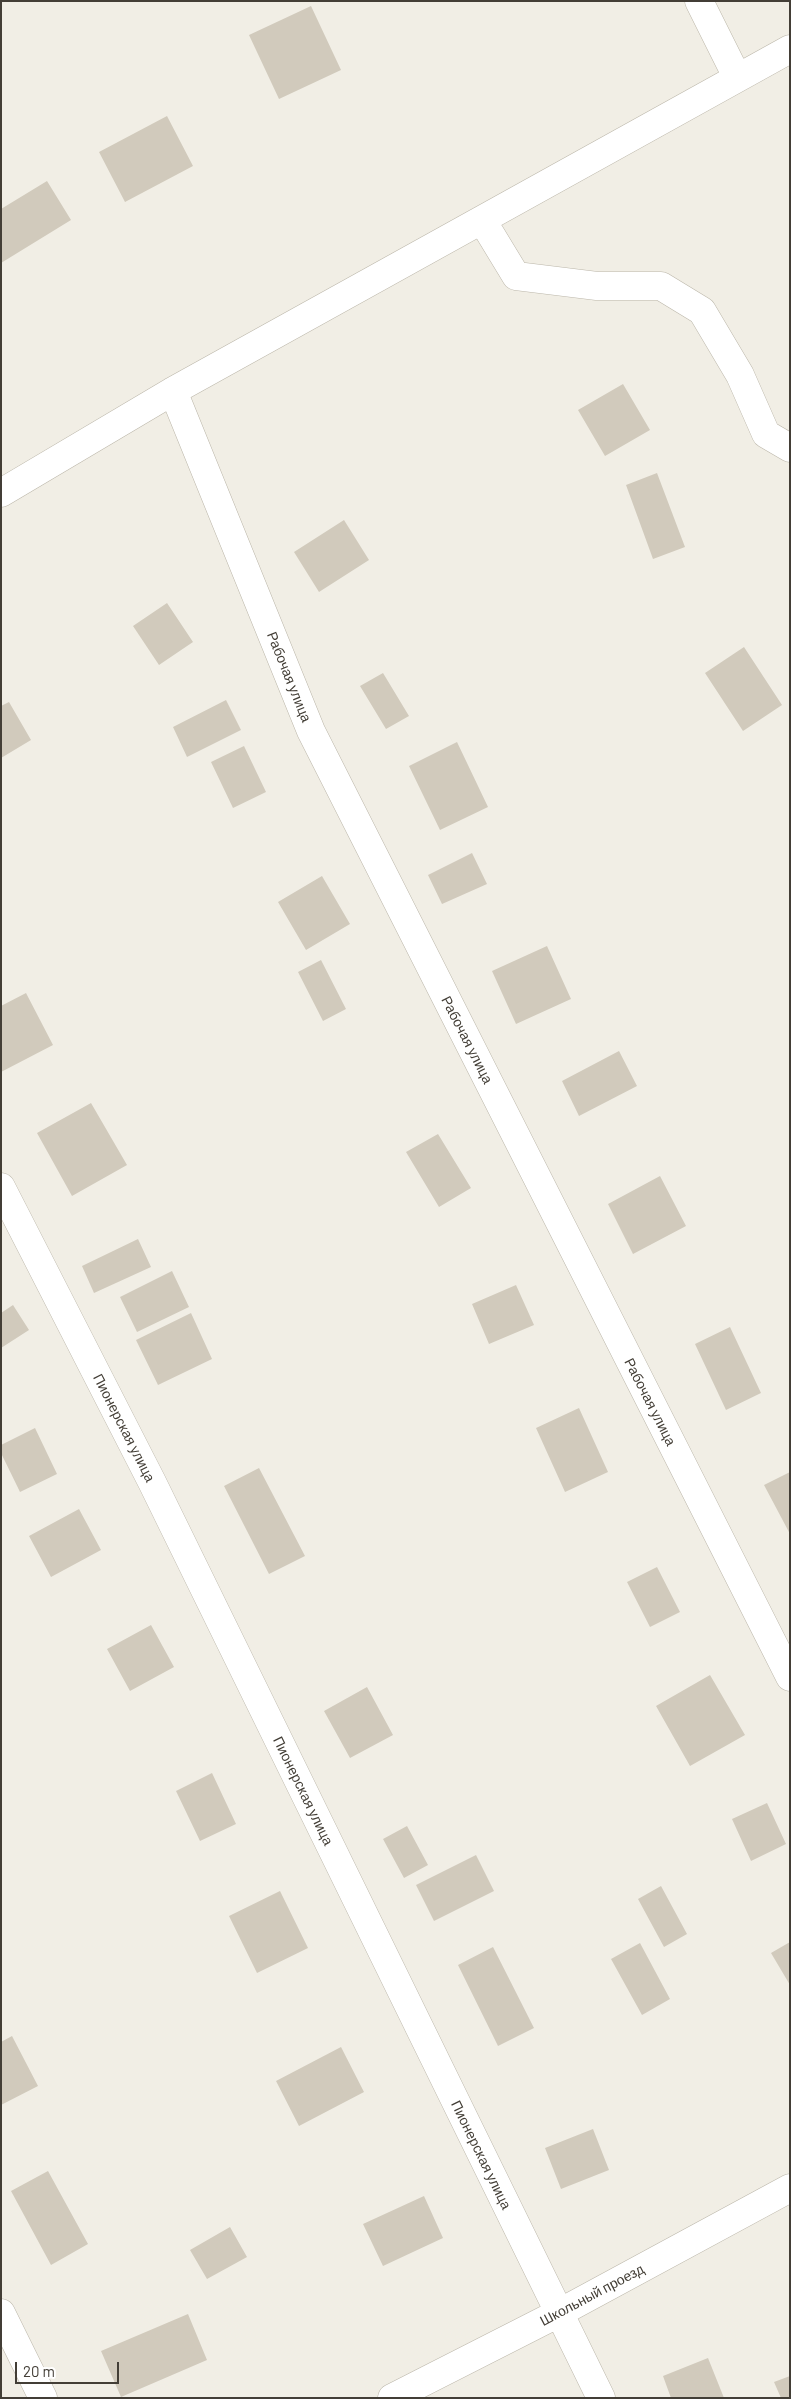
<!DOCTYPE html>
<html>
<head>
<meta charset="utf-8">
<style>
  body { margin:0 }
  #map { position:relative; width:791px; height:2399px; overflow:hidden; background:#f1eee5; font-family:Barlow,sans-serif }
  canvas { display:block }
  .frame { position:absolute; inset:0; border:2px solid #433e36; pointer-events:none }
  .scale { position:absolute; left:15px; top:2362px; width:104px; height:22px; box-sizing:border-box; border:2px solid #433e36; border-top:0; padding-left:6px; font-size:15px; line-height:18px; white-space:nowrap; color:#433e36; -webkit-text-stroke:4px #fff; paint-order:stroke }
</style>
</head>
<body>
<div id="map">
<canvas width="791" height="2399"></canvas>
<div class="frame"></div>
<div class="scale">20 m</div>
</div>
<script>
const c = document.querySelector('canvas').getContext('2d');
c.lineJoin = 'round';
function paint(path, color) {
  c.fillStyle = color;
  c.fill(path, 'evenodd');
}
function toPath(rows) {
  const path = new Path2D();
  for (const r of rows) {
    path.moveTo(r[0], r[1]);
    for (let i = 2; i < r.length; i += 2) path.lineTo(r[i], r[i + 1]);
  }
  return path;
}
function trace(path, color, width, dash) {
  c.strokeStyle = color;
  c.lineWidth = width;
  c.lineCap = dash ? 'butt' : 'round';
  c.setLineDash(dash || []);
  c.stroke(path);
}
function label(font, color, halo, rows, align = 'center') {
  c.font = font + ' Barlow,sans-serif';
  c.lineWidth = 4;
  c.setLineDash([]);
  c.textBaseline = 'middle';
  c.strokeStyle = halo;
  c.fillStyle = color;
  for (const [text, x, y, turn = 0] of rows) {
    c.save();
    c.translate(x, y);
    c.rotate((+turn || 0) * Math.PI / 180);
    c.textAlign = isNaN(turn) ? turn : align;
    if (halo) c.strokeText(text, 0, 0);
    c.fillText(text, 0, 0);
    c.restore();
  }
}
paint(toPath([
  [311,6,341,70,279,99,249,35],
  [167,116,193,166,125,202,99,152],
  [47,181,71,220,1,263,1,209],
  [623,384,650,430,605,456,578,410],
  [657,473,685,547,653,559,626,485],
  [344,520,369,560,319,592,294,552],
  [167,603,193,642,159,665,133,626],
  [744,647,782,705,743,731,705,673],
  [383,673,409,716,386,729,360,686],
  [226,700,241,730,187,757,173,727],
  [9,702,31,740,1,758,1,706],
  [457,742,488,807,440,830,409,766],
  [244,746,266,792,233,808,211,762],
  [472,853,487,884,442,904,428,875],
  [322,876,350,924,306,950,278,902],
  [547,946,571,999,516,1024,492,971],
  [321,960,346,1009,323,1021,298,972],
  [26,993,53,1045,1,1072,1,1006],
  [619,1051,637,1086,579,1116,562,1081],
  [91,1103,127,1165,72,1196,37,1133],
  [438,1134,471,1188,439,1207,406,1152],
  [660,1176,686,1226,633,1254,608,1204],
  [138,1239,151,1267,94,1293,82,1266],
  [172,1271,189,1307,137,1332,120,1297],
  [516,1285,534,1325,489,1344,472,1304],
  [13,1305,29,1330,1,1348,1,1313],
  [191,1313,212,1359,158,1385,136,1340],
  [730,1327,761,1393,726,1410,695,1344],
  [579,1408,608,1472,565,1492,536,1428],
  [35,1428,57,1474,20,1492,1,1453,1,1445],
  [259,1468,305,1556,269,1574,224,1486],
  [790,1472,790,1534,764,1485],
  [79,1509,101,1550,51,1577,29,1536],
  [657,1567,680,1612,650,1627,627,1582],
  [151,1625,174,1667,130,1691,107,1649],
  [710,1675,745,1735,690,1766,656,1706],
  [367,1687,393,1735,350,1758,324,1711],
  [212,1773,236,1824,200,1841,176,1791],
  [767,1803,786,1844,751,1861,732,1819],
  [407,1826,428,1865,404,1878,383,1839],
  [476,1855,494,1891,434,1921,416,1885],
  [661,1886,687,1934,664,1947,638,1899],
  [280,1891,308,1948,257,1973,229,1916],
  [790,1942,790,1985,771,1953],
  [640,1943,670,1999,642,2015,611,1959],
  [493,1947,534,2028,498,2046,458,1965],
  [12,2036,38,2086,1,2105,1,2042],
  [341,2047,364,2092,299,2126,276,2081],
  [593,2129,609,2170,561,2189,545,2148],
  [48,2171,88,2244,51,2265,11,2191],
  [424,2196,443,2238,383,2266,363,2224],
  [230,2227,247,2257,207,2279,190,2250],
  [188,2314,207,2360,121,2397,101,2351],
  [708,2358,724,2398,671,2398,663,2376],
  [790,2376,790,2398,781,2398,774,2382]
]), '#d1cabc');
const minor = toPath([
  [699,1,737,77],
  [482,220,516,276,597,286,661,286,702,311,740,375,766,434,790,448],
  [173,391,311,731,790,1677],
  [1,493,173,391,790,49],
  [1,1187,152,1482,601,2398],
  [1,2313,43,2398],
  [392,2398,559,2313,790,2188]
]);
trace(minor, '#bbb6a9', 29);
trace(minor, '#fff', 28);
label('14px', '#433e36', '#fff', [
  ["Рабочая улица",289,677,68],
  ["Рабочая улица",467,1040,63],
  ["Рабочая улица",650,1402,63],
  ["Пионерская улица",124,1428,63],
  ["Пионерская улица",303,1791,64],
  ["Пионерская улица",481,2155,64],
  ["Школьный проезд",592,2295,-28]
]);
</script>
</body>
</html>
